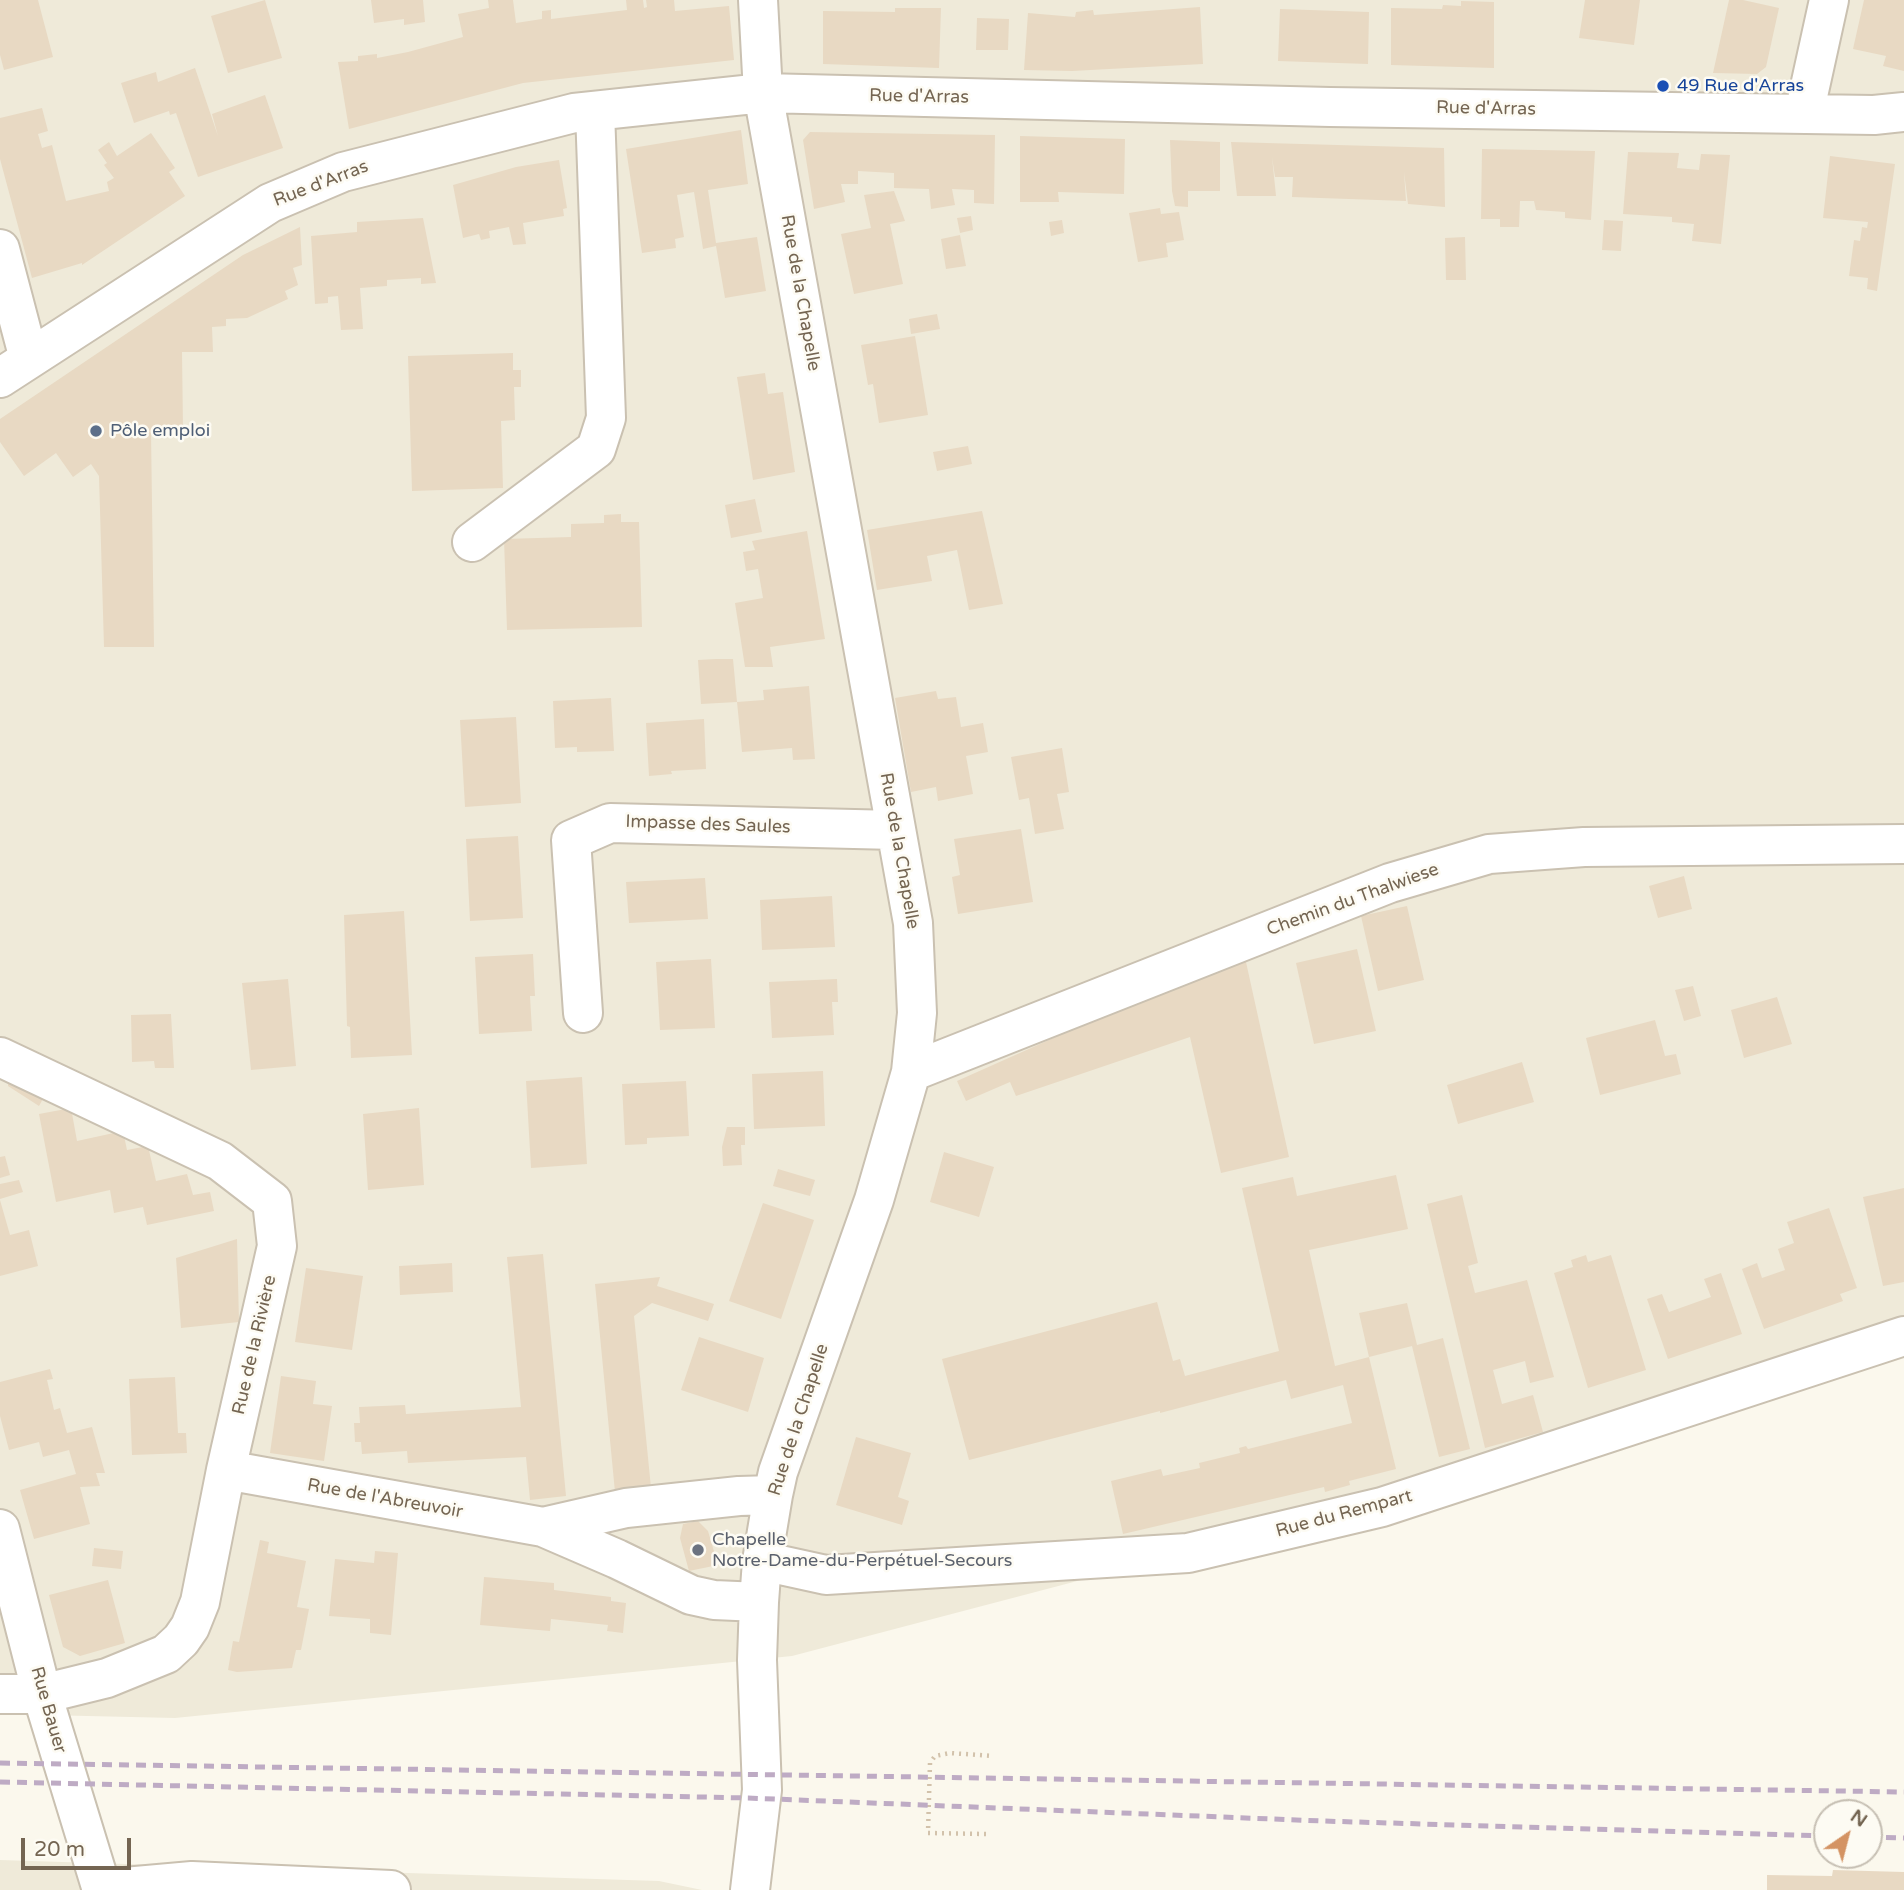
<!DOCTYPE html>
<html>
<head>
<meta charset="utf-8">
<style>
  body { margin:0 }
  #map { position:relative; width:1904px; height:1890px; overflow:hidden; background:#fbf8ed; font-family:"Varela Round",sans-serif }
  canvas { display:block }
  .north { position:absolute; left:1813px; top:1799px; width:70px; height:70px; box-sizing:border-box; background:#fdfbf3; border:2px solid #c6bfb3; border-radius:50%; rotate:35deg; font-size:19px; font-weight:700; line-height:28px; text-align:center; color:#746552 }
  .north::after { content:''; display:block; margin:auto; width:24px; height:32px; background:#d49363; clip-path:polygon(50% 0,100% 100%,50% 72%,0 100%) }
  .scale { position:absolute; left:21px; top:1838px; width:110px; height:32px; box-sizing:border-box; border:4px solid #746552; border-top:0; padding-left:9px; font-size:21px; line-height:24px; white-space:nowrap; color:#746552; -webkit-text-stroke:5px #fdfbf3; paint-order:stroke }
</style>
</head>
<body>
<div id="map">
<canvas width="1904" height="1890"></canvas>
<div class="north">N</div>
<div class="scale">20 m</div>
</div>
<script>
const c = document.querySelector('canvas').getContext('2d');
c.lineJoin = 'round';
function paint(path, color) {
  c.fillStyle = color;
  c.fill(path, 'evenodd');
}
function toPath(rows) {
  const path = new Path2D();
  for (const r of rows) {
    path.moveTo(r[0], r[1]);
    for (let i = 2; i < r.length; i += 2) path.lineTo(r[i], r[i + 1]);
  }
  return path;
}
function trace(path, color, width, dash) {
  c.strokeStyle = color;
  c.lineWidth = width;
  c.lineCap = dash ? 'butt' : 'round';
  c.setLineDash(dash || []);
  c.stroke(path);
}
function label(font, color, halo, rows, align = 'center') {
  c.font = font + ' "Varela Round",sans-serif';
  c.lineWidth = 5;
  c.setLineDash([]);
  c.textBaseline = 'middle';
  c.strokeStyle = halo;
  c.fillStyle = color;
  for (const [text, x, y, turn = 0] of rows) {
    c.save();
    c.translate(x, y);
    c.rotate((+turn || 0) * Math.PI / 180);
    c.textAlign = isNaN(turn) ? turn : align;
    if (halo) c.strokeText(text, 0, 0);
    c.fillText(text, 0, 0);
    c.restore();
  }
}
paint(toPath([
  [0,0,1904,0,1904,1332,1161,1559,792,1656,175,1718,0,1714],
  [0,1860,659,1881,702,1890,0,1890]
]), '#efead9');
paint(toPath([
  [0,0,38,0,53,57,4,70,0,55],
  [265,0,282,58,228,73,211,16],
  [371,0,423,0,425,22,404,25,404,19,374,23],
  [488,0,513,0,516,23,542,19,542,11,551,10,551,19,627,10,626,0,643,0,644,8,647,7,646,0,674,0,675,11,729,6,734,60,523,83,349,129,338,62,358,61,358,56,377,54,377,58,408,52,463,37,458,14,489,8],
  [1585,0,1640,0,1634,45,1579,38],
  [1729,0,1743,0,1779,8,1766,67,1757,74,1713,73],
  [1864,0,1904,0,1904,71,1883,66,1886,56,1853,49],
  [1461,1,1494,2,1494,68,1391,65,1391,8,1442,9,1443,5,1461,6],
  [1200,7,1203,64,1072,71,1024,70,1028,13,1075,17,1076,12,1093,10,1094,15],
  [895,8,941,8,939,68,823,64,823,11,895,12],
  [1280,9,1369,12,1368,64,1278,61],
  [977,18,1009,19,1008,50,976,50],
  [195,68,218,136,212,114,265,95,283,148,198,177,176,113,170,115,169,111,134,123,121,83,156,72,158,82],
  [42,108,48,131,38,134,42,148,52,145,66,201,109,191,107,182,114,178,104,165,107,163,98,150,109,142,117,156,151,133,175,168,169,172,185,196,82,265,82,263,32,278,0,159,0,118],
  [741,130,748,184,708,190,716,243,757,237,766,291,725,298,716,246,703,249,694,192,677,195,684,237,675,239,676,248,642,253,626,149],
  [810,132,995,135,994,204,974,203,974,190,952,189,955,205,931,209,929,189,894,188,894,173,858,171,858,184,841,184,845,202,814,209,803,140],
  [1020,136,1125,139,1124,194,1058,192,1059,202,1020,202],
  [1170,140,1220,142,1220,191,1188,191,1188,207,1175,206,1172,191],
  [1231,142,1444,148,1445,207,1408,204,1404,172,1406,201,1292,197,1293,177,1275,177,1272,157,1276,196,1237,196],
  [1482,149,1595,151,1591,220,1565,218,1565,212,1536,210,1534,201,1520,201,1519,227,1500,227,1500,219,1481,219],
  [1628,152,1679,153,1677,168,1699,170,1701,154,1730,155,1721,244,1692,241,1694,224,1672,222,1672,217,1623,214],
  [1830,156,1895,164,1877,291,1867,289,1868,278,1849,276,1854,240,1860,241,1862,227,1867,228,1868,222,1823,218],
  [559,160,567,208,563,209,564,216,523,223,526,244,513,245,509,227,489,231,490,238,481,240,479,234,463,238,453,185,516,167],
  [894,191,905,221,890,224,903,284,854,294,841,234,871,228,864,195],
  [1160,208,1161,214,1179,212,1184,240,1166,243,1168,257,1138,262,1129,213],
  [971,216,973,230,960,233,957,218],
  [423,218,436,283,421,284,421,278,387,280,387,286,360,288,363,329,341,330,338,296,328,297,328,303,315,304,311,236,357,232,357,222],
  [1062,220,1064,233,1051,236,1049,222],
  [1604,220,1623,221,1621,251,1602,250],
  [300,227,302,265,293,268,298,285,285,291,288,299,247,318,226,319,226,326,212,327,213,352,182,352,183,429,151,432,154,647,104,647,99,476,91,464,73,477,56,453,24,476,0,442,0,419,243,255],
  [960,235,966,266,946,269,941,239],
  [1465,237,1466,280,1446,280,1445,238],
  [937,314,940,329,911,334,909,319],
  [915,336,928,415,879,423,873,384,868,385,861,345],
  [513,353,513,370,521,370,521,387,514,387,515,420,501,421,503,488,412,491,408,356],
  [765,373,768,394,783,392,795,472,753,480,737,377],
  [968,446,972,464,937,471,933,452],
  [755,499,762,532,731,538,725,505],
  [982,511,1003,604,969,610,957,550,927,556,932,581,877,590,867,530],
  [621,514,621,522,639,522,642,627,507,630,504,539,571,537,571,524,604,523,604,515],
  [807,531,825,639,770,647,773,667,745,667,735,603,763,598,758,569,746,571,743,552,755,550,752,541],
  [716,659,733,659,737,702,701,704,698,660],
  [809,686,815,759,793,760,792,748,742,752,737,702,764,700,763,690],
  [936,691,938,699,956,697,961,727,983,723,988,752,966,756,973,794,938,801,936,787,911,792,895,698],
  [611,698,614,751,577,752,577,747,555,748,553,701],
  [516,717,521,803,465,807,460,720],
  [704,719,706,769,671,771,672,774,649,776,646,723],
  [1062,748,1069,792,1057,794,1064,829,1035,834,1029,798,1019,800,1011,757],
  [1021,829,1033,902,958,914,952,877,960,875,954,839],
  [518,836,523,918,470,921,466,839],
  [1684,876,1692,909,1658,918,1649,886],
  [705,878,708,919,629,923,626,882],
  [832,896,835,947,762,950,760,900],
  [1407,906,1424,980,1378,991,1361,916],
  [404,911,412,1055,351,1058,350,1027,347,1026,344,915],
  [1357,949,1376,1031,1314,1044,1296,963],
  [1244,953,1289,1157,1221,1173,1190,1037,1016,1096,1010,1082,966,1101,957,1081],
  [533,954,535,996,530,996,532,1031,479,1034,475,957],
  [711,959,715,1028,660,1030,656,962],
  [288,979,296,1066,251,1070,242,983],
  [837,979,838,1002,832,1002,834,1035,772,1038,769,982],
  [1693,986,1701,1016,1684,1021,1675,990],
  [1777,997,1792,1044,1744,1058,1731,1010],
  [171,1014,174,1068,155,1068,154,1061,132,1062,131,1015],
  [1655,1020,1665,1056,1676,1054,1681,1074,1600,1095,1586,1038],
  [1522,1062,1534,1102,1458,1124,1447,1085],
  [8,1070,45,1095,39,1106,8,1086],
  [823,1071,825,1126,754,1129,752,1074],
  [582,1077,587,1164,531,1168,526,1081],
  [686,1081,689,1136,647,1138,647,1144,625,1145,622,1084],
  [71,1108,77,1141,123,1131,127,1150,148,1146,156,1181,187,1174,193,1195,210,1192,214,1211,147,1225,143,1207,114,1213,110,1190,56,1202,39,1114],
  [419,1108,424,1185,368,1190,363,1114],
  [727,1127,745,1127,745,1145,741,1145,742,1165,723,1166,722,1147],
  [944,1152,994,1167,979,1217,930,1202],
  [5,1156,10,1175,0,1178,0,1157],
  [778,1169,815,1180,810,1196,773,1186],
  [1396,1175,1408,1229,1309,1250,1335,1366,1369,1357,1396,1469,1349,1481,1350,1485,1325,1492,1324,1487,1123,1534,1111,1481,1161,1469,1163,1476,1200,1468,1199,1463,1240,1453,1239,1448,1246,1446,1248,1449,1352,1423,1343,1385,1291,1399,1286,1380,1160,1413,1160,1411,969,1460,942,1359,1157,1302,1173,1361,1180,1359,1185,1376,1279,1351,1242,1188,1293,1177,1297,1196],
  [19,1180,23,1192,0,1199,0,1184],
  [1904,1188,1904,1282,1883,1286,1863,1197],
  [1462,1195,1478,1263,1468,1266,1475,1293,1527,1280,1554,1377,1530,1383,1525,1361,1493,1370,1502,1404,1533,1395,1543,1432,1485,1448,1427,1204],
  [0,1200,10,1235,29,1230,38,1266,0,1276],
  [763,1203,814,1220,781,1319,729,1301],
  [1829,1208,1857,1288,1840,1294,1843,1301,1764,1329,1742,1269,1757,1263,1762,1278,1785,1270,1778,1249,1794,1243,1787,1222],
  [237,1239,239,1322,181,1328,176,1258],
  [543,1254,566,1496,530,1500,526,1457,408,1463,407,1451,362,1454,361,1442,355,1442,354,1423,360,1423,359,1407,405,1405,406,1414,521,1407,507,1257],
  [1586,1255,1588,1262,1611,1255,1646,1370,1588,1388,1554,1273,1573,1267,1571,1260],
  [452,1263,453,1292,400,1295,399,1266],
  [306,1268,363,1276,352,1350,295,1342],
  [1721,1273,1742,1334,1668,1359,1647,1299,1662,1294,1669,1312,1711,1297,1704,1279],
  [660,1277,657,1286,714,1304,708,1321,652,1303,634,1316,651,1488,615,1492,595,1284],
  [1407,1303,1417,1345,1443,1338,1470,1449,1439,1457,1412,1346,1369,1357,1359,1313],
  [699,1337,764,1358,748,1412,681,1390],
  [50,1369,53,1379,47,1380,54,1410,60,1408,67,1433,92,1427,105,1473,96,1473,100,1486,80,1487,90,1524,34,1539,20,1490,76,1474,69,1450,43,1457,39,1442,9,1450,0,1416,0,1382],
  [281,1376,316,1381,313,1404,332,1406,324,1461,270,1453],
  [175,1377,178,1433,186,1433,187,1453,132,1455,129,1379],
  [856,1437,911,1453,898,1497,909,1501,902,1525,836,1505],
  [698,1521,708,1531,718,1565,689,1571,680,1538,683,1524],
  [260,1540,269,1542,267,1553,306,1561,297,1607,309,1609,301,1650,296,1650,292,1668,237,1672,228,1670,233,1641,239,1642],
  [94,1548,123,1551,121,1569,92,1566],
  [375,1551,398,1553,391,1635,370,1633,370,1619,329,1616,335,1559,374,1563],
  [484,1577,554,1583,554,1590,611,1597,611,1601,626,1603,623,1633,607,1631,608,1625,551,1619,550,1631,480,1625],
  [108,1580,125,1643,80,1656,63,1647,49,1595],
  [1833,1870,1904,1872,1904,1890,1767,1890,1767,1875,1832,1876]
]), '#e8d9c3');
const minor = toPath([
  [1804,114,1829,0],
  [0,249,29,359],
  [0,378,270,203,343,172,574,113,763,93,1330,107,1874,115,1904,112],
  [472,542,596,449,606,418,595,111],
  [583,1013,571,840,610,823,895,830],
  [0,1057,220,1161,272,1201,277,1246,226,1470,200,1602,190,1627,181,1640,166,1654,107,1678,42,1694,0,1694],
  [911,1072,1390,883,1489,854,1584,847,1904,844],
  [226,1470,543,1527,617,1559,691,1595,714,1600,759,1602],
  [543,1527,626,1508,739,1496,773,1495],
  [0,1529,42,1694,102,1890],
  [762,1561,826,1575,1188,1553,1382,1507,1904,1336],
  [102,1889,192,1881,391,1890],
  [750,1890,762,1790,757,1660,759,1602,762,1561,773,1495,778,1472,874,1200,911,1072,917,1013,913,923,763,93,758,0]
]);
trace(minor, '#cac1b1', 42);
trace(toPath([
  [986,1834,928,1833,930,1763,935,1756,950,1753,993,1756]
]), '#d2c2ab', 4.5, [2, 5]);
trace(minor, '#fff', 38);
trace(toPath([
  [0,1763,1904,1792],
  [0,1782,748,1798,1322,1821,1827,1836],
  [1869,1837,1904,1838]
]), '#beabc4', 5, [10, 7]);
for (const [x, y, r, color] of [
  [1663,86,7,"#1a4fb4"],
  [96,431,7,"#5c6f8a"],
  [698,1550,7,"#6b7280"]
]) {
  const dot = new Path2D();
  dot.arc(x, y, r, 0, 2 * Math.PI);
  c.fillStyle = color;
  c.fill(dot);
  trace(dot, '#fdfbf3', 2.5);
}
label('18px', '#164399', '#fdfbf3', [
  ["49 Rue d'Arras",1677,86]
], 'left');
label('18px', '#746552', '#fdfbf3', [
  ["Rue d'Arras",919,97,1],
  ["Rue d'Arras",1486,109,1],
  ["Rue d'Arras",321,184,-21],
  ["Rue de la Chapelle",800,293,80],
  ["Impasse des Saules",708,825,2],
  ["Rue de la Chapelle",899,851,80],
  ["Chemin du Thalwiese",1353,900,-20],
  ["Rue de la Rivière",255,1345,-77],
  ["Rue de la Chapelle",799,1420,-72],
  ["Rue de l'Abreuvoir",385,1499,10],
  ["Rue du Rempart",1344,1514,-15],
  ["Rue Bauer",48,1710,74]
]);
label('18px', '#4e5e75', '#fdfbf3', [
  ["Pôle emploi",110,431]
], 'left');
label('18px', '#5b616d', '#fdfbf3', [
  ["Chapelle",712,1540],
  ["Notre-Dame-du-Perpétuel-Secours",712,1561]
], 'left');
</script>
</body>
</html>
